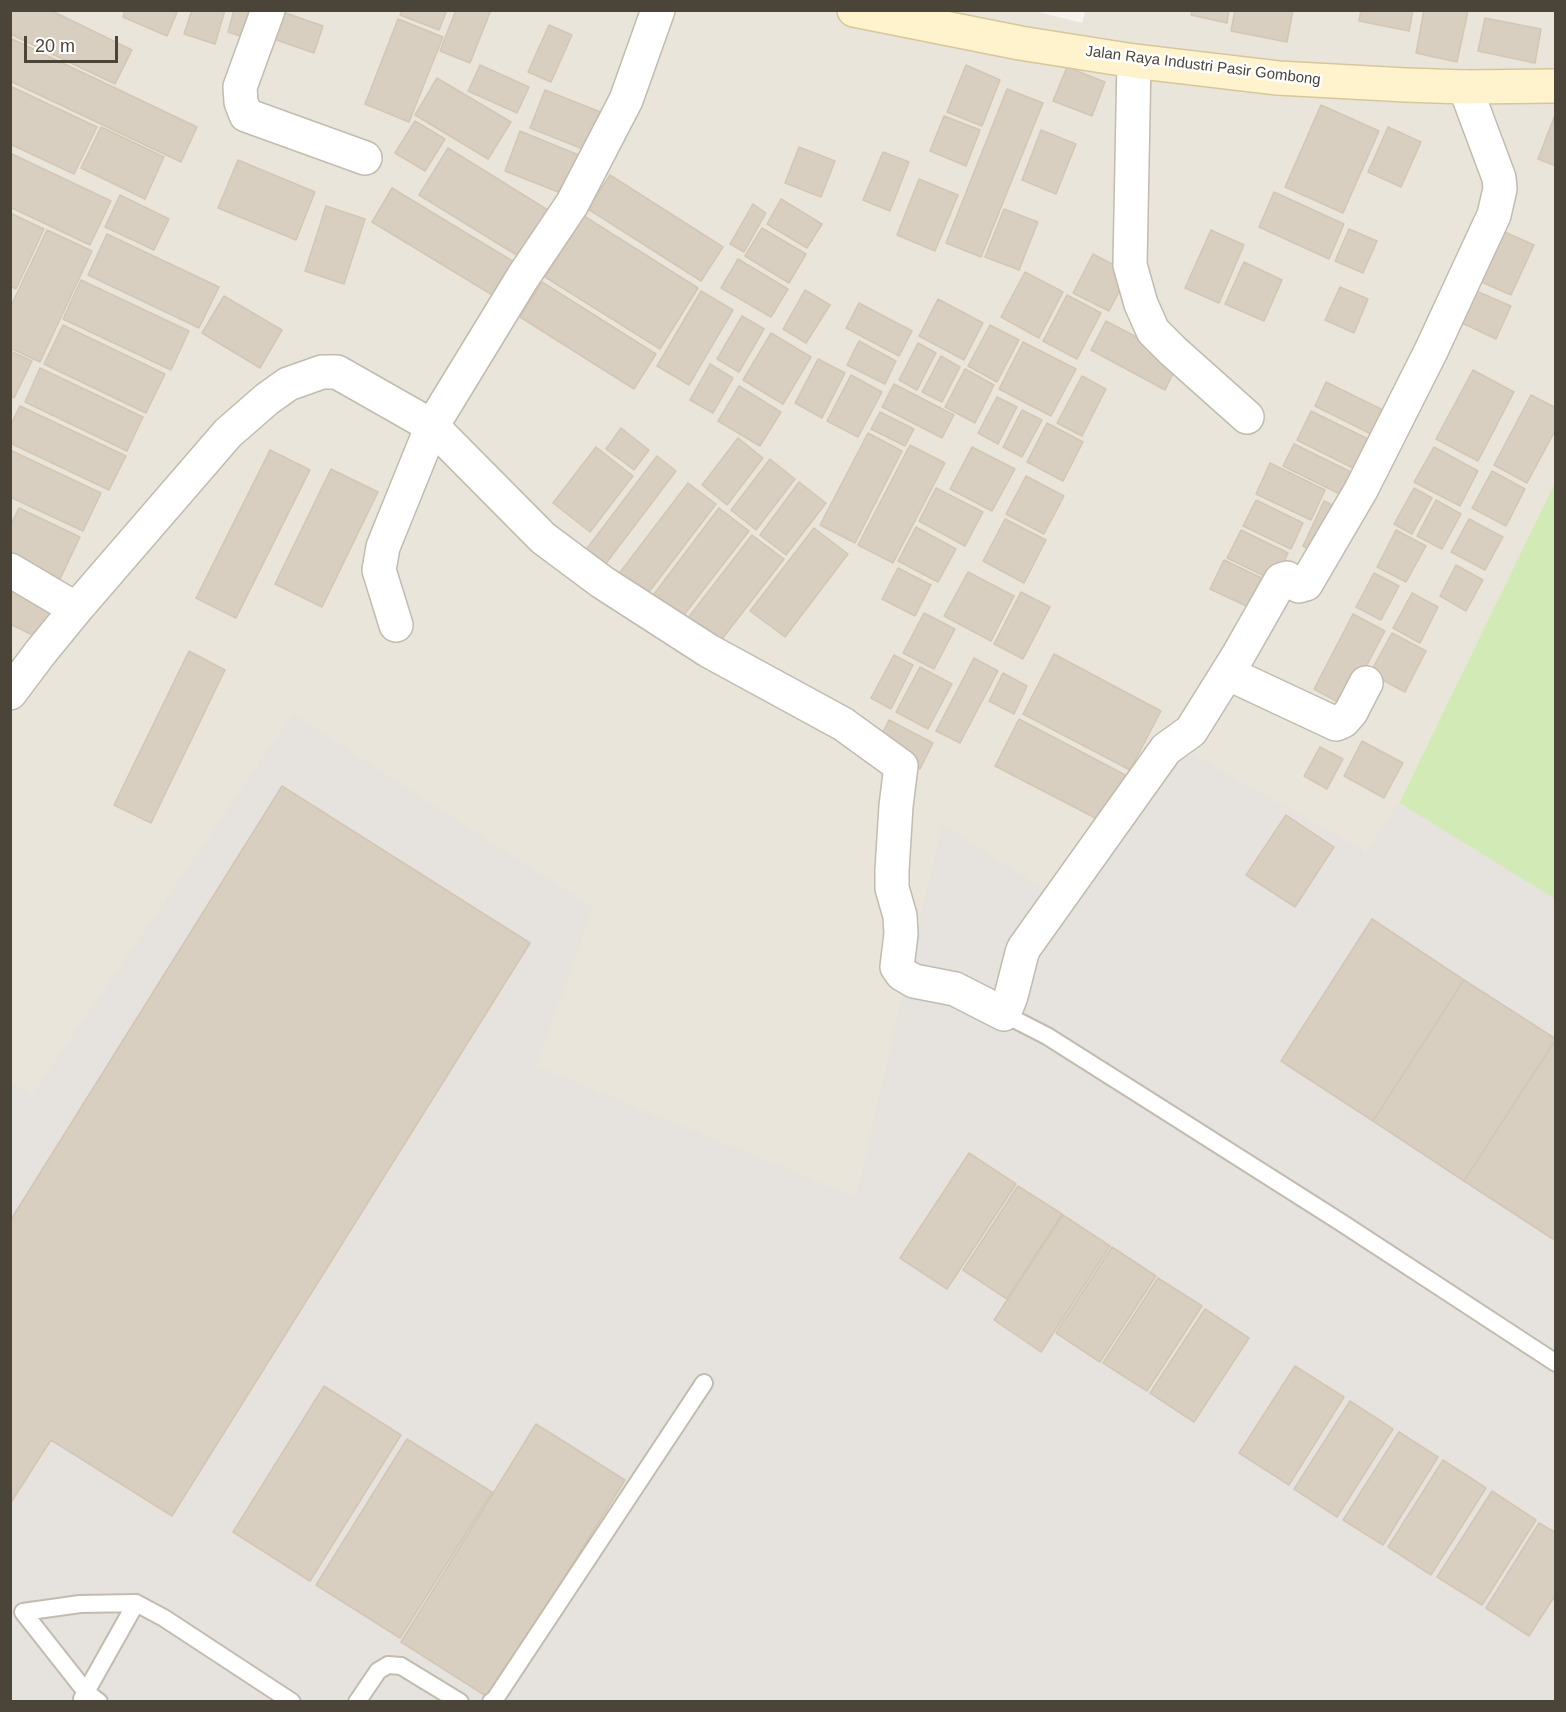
<!DOCTYPE html>
<html>
<head>
<meta charset="utf-8">
<style>
  body { margin:0 }
  #map { position:relative; width:1566px; height:1712px; overflow:hidden; background:#f6f3ec; font-family:Arial,sans-serif }
  canvas { display:block }
  .frame { position:absolute; inset:0; border:12px solid #4b4439; pointer-events:none }
  .scale { position:absolute; left:24px; top:36px; width:94px; height:27px; box-sizing:border-box; border:3px solid #4b4439; border-top:0; padding-left:8px; font-size:18px; line-height:21px; white-space:nowrap; color:#4b4439; -webkit-text-stroke:4px #fff; paint-order:stroke }
</style>
</head>
<body>
<div id="map">
<canvas width="1566" height="1712"></canvas>
<div class="frame"></div>
<div class="scale">20 m</div>
</div>
<script>
const c = document.querySelector('canvas').getContext('2d');
c.lineJoin = 'round';
function paint(path, color) {
  c.fillStyle = color;
  c.fill(path, 'evenodd');
}
function toPath(rows) {
  const path = new Path2D();
  for (const r of rows) {
    path.moveTo(r[0], r[1]);
    for (let i = 2; i < r.length; i += 2) path.lineTo(r[i], r[i + 1]);
  }
  return path;
}
function trace(path, color, width, dash) {
  c.strokeStyle = color;
  c.lineWidth = width;
  c.lineCap = dash ? 'butt' : 'round';
  c.setLineDash(dash || []);
  c.stroke(path);
}
function label(font, color, halo, rows, align = 'center') {
  c.font = font + ' Arial,sans-serif';
  c.lineWidth = 5;
  c.setLineDash([]);
  c.textBaseline = 'middle';
  c.strokeStyle = halo;
  c.fillStyle = color;
  for (const [text, x, y, turn = 0] of rows) {
    c.save();
    c.translate(x, y);
    c.rotate((+turn || 0) * Math.PI / 180);
    c.textAlign = isNaN(turn) ? turn : align;
    if (halo) c.strokeText(text, 0, 0);
    c.fillText(text, 0, 0);
    c.restore();
  }
}
paint(toPath([
  [1030,10,1082,23,1086,10,1555,11,1555,61,1551,80,1555,79,1555,482,1399,803,1555,899,1555,1701,11,1702,11,11]
]), '#eae5da');
paint(toPath([
  [293,714,593,908,536,1066,856,1197,942,824,1048,892,1162,737,1366,852,1399,803,1555,899,1555,1701,11,1701,10,1081,32,1095]
]), '#e6e2dd');
paint(toPath([
  [1555,482,1555,899,1399,803]
]), '#d2eab5');
const building = toPath([
  [10,10,50,10,132,50,115,84,10,34,10,10],
  [125,10,178,10,167,36,123,17,125,10],
  [192,10,225,10,215,44,184,34,192,10],
  [234,10,251,10,250,39,228,32,234,10],
  [402,10,447,10,439,30,400,15,402,10],
  [456,10,491,10,470,63,440,51,456,10],
  [1192,10,1229,10,1227,23,1191,15,1192,10],
  [1235,10,1293,10,1287,42,1231,31,1235,10],
  [1361,10,1413,10,1409,31,1359,21,1361,10],
  [1424,10,1468,11,1457,62,1416,53,1424,10],
  [280,11,323,26,314,53,271,38,280,11],
  [1485,18,1541,29,1535,63,1478,51,1485,18],
  [398,19,443,37,409,122,365,104,398,19],
  [549,25,572,35,551,82,528,72,549,25],
  [10,38,197,127,181,162,10,81,10,38],
  [480,65,529,87,517,113,468,91,480,65],
  [966,65,1000,80,982,126,947,112,966,65],
  [1067,67,1105,82,1092,116,1053,101,1067,67],
  [437,78,511,122,488,159,415,115,437,78],
  [10,86,97,127,74,174,10,144,10,86],
  [1007,89,1043,103,981,257,946,243,1007,89],
  [545,90,603,113,588,151,530,128,545,90],
  [1321,105,1379,131,1343,213,1285,187,1321,105],
  [1555,115,1556,115,1556,166,1538,159,1555,115],
  [944,116,980,130,966,166,930,151,944,116],
  [415,121,445,139,425,171,395,153,415,121],
  [101,127,164,157,145,199,81,168,101,127],
  [1388,127,1421,142,1401,187,1368,172,1388,127],
  [1041,130,1076,144,1056,194,1022,180,1041,130],
  [520,131,586,158,571,197,505,171,520,131],
  [799,147,835,161,821,197,785,183,799,147],
  [448,148,551,212,523,259,419,195,448,148],
  [883,152,909,162,890,211,863,200,883,152],
  [10,153,111,201,90,245,10,207,10,153],
  [238,160,315,192,296,240,218,208,238,160],
  [610,175,723,247,701,281,588,209,610,175],
  [919,179,958,195,935,251,897,235,919,179],
  [392,188,519,265,499,299,372,222,392,188],
  [1274,192,1344,224,1329,259,1259,227,1274,192],
  [120,195,169,219,154,250,105,227,120,195],
  [781,199,822,224,807,248,767,224,781,199],
  [753,204,766,213,744,252,730,244,753,204],
  [326,206,365,219,344,284,305,271,326,206],
  [1004,209,1038,222,1019,270,985,257,1004,209],
  [10,213,44,229,16,289,10,286,10,213],
  [584,216,698,288,660,349,545,277,584,216],
  [762,228,806,254,789,283,745,256,762,228],
  [1349,229,1377,241,1363,273,1335,261,1349,229],
  [47,230,92,251,40,362,10,348,10,308,47,230],
  [1211,230,1244,245,1219,303,1185,288,1211,230],
  [1500,230,1534,245,1511,295,1477,280,1500,230],
  [107,234,219,287,199,328,88,275,107,234],
  [1093,254,1129,273,1109,311,1073,293,1093,254],
  [738,259,788,289,771,317,721,288,738,259],
  [1244,262,1282,280,1264,321,1225,304,1244,262],
  [1025,272,1063,292,1039,338,1001,317,1025,272],
  [81,280,189,331,171,370,63,319,81,280],
  [542,282,656,354,634,389,520,317,542,282],
  [1340,287,1368,299,1354,333,1325,320,1340,287],
  [805,290,830,305,806,343,783,329,805,290],
  [701,291,733,310,689,385,657,366,701,291],
  [1476,291,1511,306,1496,339,1462,323,1476,291],
  [1067,295,1101,313,1077,359,1043,341,1067,295],
  [224,296,282,330,260,368,202,333,224,296],
  [938,299,983,323,964,360,919,336,938,299],
  [859,303,912,331,899,356,846,328,859,303],
  [742,316,764,329,739,372,717,359,742,316],
  [1106,321,1180,360,1165,390,1091,350,1106,321],
  [63,325,165,374,146,413,44,364,63,325],
  [990,325,1019,340,997,382,968,366,990,325],
  [771,333,811,357,783,404,743,380,771,333],
  [859,341,896,361,885,384,847,365,859,341],
  [1023,342,1076,369,1051,416,999,389,1023,342],
  [918,343,936,353,917,390,899,380,918,343],
  [10,351,32,361,14,398,10,396,10,351],
  [941,356,960,367,942,402,922,392,941,356],
  [818,359,845,373,822,418,795,403,818,359],
  [710,364,733,378,713,413,690,400,710,364],
  [40,368,143,417,127,451,25,402,40,368],
  [965,369,994,385,975,423,945,407,965,369],
  [1473,370,1514,392,1478,461,1436,439,1473,370],
  [851,375,882,392,858,437,827,421,851,375],
  [1082,376,1106,389,1082,436,1057,423,1082,376],
  [1326,382,1389,413,1377,437,1315,406,1326,382],
  [894,384,954,415,942,438,882,407,894,384],
  [739,386,781,412,760,446,718,421,739,386],
  [1531,395,1556,408,1556,429,1527,483,1494,465,1531,395],
  [997,397,1017,407,998,444,978,433,997,397],
  [20,406,126,456,109,490,10,443,10,426,20,406],
  [1022,410,1042,420,1022,457,1003,447,1022,410],
  [1311,411,1368,439,1353,468,1297,440,1311,411],
  [880,412,914,429,905,446,871,429,880,412],
  [1047,423,1083,442,1063,481,1027,462,1047,423],
  [621,428,649,450,634,470,606,449,621,428],
  [868,433,902,451,855,543,820,525,868,433],
  [738,438,763,458,727,505,702,485,738,438],
  [1294,444,1353,473,1342,495,1283,466,1294,444],
  [910,445,945,463,893,563,858,545,910,445],
  [596,447,633,476,590,532,553,503,596,447],
  [972,447,1015,469,992,511,950,489,972,447],
  [1434,447,1478,471,1460,506,1414,482,1434,447],
  [10,450,101,493,83,531,10,497,10,450],
  [270,450,310,470,236,618,196,598,270,450],
  [657,456,676,471,604,566,585,551,657,456],
  [770,459,795,479,756,530,731,510,770,459],
  [1270,463,1325,490,1311,520,1256,494,1270,463],
  [331,469,378,492,322,607,275,584,331,469],
  [1492,471,1525,489,1506,526,1472,508,1492,471],
  [1026,476,1064,496,1044,534,1006,514,1026,476],
  [799,482,826,503,786,555,760,535,799,482],
  [688,483,716,504,646,596,618,575,688,483],
  [936,488,983,512,965,546,919,521,936,488],
  [1414,488,1432,498,1412,534,1394,524,1414,488],
  [1256,500,1303,523,1291,549,1243,526,1256,500],
  [1436,500,1461,514,1442,549,1417,536,1436,500],
  [1324,501,1340,509,1319,554,1303,546,1324,501],
  [19,508,80,537,60,579,10,555,10,526,19,508],
  [719,508,749,531,680,620,651,598,719,508],
  [1005,519,1046,540,1024,583,983,561,1005,519],
  [1469,519,1503,537,1485,570,1451,552,1469,519],
  [916,527,956,549,938,582,898,561,916,527],
  [814,528,848,554,785,637,750,611,814,528],
  [1241,530,1288,553,1275,581,1227,558,1241,530],
  [1396,530,1426,546,1406,582,1377,567,1396,530],
  [752,535,784,559,715,648,684,623,752,535],
  [1224,560,1270,582,1257,611,1210,589,1224,560],
  [1456,565,1483,580,1466,611,1440,596,1456,565],
  [898,568,931,585,915,616,882,599,898,568],
  [968,572,1014,596,991,641,944,616,968,572],
  [1374,573,1399,586,1381,620,1356,607,1374,573],
  [13,588,62,611,47,642,10,624,10,594,13,588],
  [1021,592,1050,607,1023,659,994,644,1021,592],
  [1412,593,1438,607,1420,643,1393,628,1412,593],
  [924,613,955,629,934,669,903,653,924,613],
  [1353,614,1385,631,1345,706,1314,689,1353,614],
  [1392,633,1426,651,1405,692,1370,673,1392,633],
  [189,651,225,670,151,823,114,805,189,651],
  [1054,654,1161,711,1130,770,1023,714,1054,654],
  [894,655,913,665,891,709,871,698,894,655],
  [974,658,998,671,960,743,936,731,974,658],
  [920,667,952,684,928,729,896,712,920,667],
  [1003,673,1027,686,1014,714,989,701,1003,673],
  [1019,719,1131,778,1107,824,995,766,1019,719],
  [889,720,933,743,920,769,876,746,889,720],
  [1362,741,1403,763,1384,798,1344,776,1362,741],
  [1320,747,1343,759,1327,789,1304,776,1320,747],
  [282,786,530,943,172,1516,51,1440,10,1504,10,1221,282,786],
  [1286,815,1334,847,1295,907,1246,875,1286,815],
  [1372,919,1464,980,1373,1121,1281,1061,1372,919],
  [1464,980,1556,1039,1464,1181,1373,1121,1464,980],
  [1556,1039,1556,1235,1553,1239,1464,1181,1556,1039],
  [969,1153,1016,1184,947,1289,900,1258,969,1153],
  [1018,1186,1062,1214,1007,1299,963,1270,1018,1186],
  [1063,1215,1110,1246,1041,1352,994,1320,1063,1215],
  [1112,1247,1156,1276,1100,1362,1056,1333,1112,1247],
  [1158,1278,1202,1306,1147,1391,1103,1363,1158,1278],
  [1205,1309,1249,1338,1194,1422,1150,1393,1205,1309],
  [1295,1366,1344,1397,1289,1485,1239,1453,1295,1366],
  [324,1386,401,1435,310,1581,233,1532,324,1386],
  [1350,1401,1393,1429,1337,1517,1294,1489,1350,1401],
  [536,1424,625,1480,489,1698,401,1642,536,1424],
  [1399,1432,1438,1457,1383,1545,1343,1520,1399,1432],
  [407,1439,492,1492,400,1638,316,1585,407,1439],
  [1443,1460,1486,1488,1431,1575,1388,1547,1443,1460],
  [1492,1491,1536,1520,1482,1605,1437,1577,1492,1491],
  [1539,1523,1556,1533,1556,1594,1529,1636,1486,1608,1539,1523]
]);
paint(building, '#d8cfc1');
trace(building, '#d3c7b4', 1.5);
const lane = toPath([
  [1004,1014,1047,1036,1145,1098,1342,1223,1556,1363],
  [82,1699,136,1603],
  [99,1702,86,1692,23,1612,80,1604,136,1603,164,1618,292,1702],
  [357,1702,378,1671,388,1665,401,1666,460,1702],
  [491,1702,495,1699,704,1383]
]);
const street = toPath([
  [268,10,240,87,241,102,246,115,365,158],
  [1134,61,1130,265,1141,304,1153,331,1173,351,1247,417],
  [10,570,76,609],
  [396,625,379,570,383,547,432,426,523,277,572,204,626,100,658,10],
  [1227,673,1336,724,1343,721,1351,712,1366,683],
  [10,693,40,653,76,609,228,433,267,399,288,384,322,372,337,372,432,426,543,538,602,582,709,651,843,724,901,766,896,806,892,870,892,888,900,916,901,934,897,967,902,974,914,981,955,989,1004,1014,1011,996,1022,953,1024,948,1166,749,1191,731,1239,654,1281,580,1287,578,1299,586,1306,584,1361,490,1431,351,1494,215,1500,189,1499,178,1465,87]
]);
const secondary = toPath([
  [854,10,1020,43,1134,61,1278,78,1406,85,1465,87,1556,86]
]);
trace(lane, '#c2bbae', 20);
trace(street, '#c2bbae', 36);
trace(secondary, '#d6c79b', 36);
trace(lane, '#fff', 16);
trace(street, '#fff', 33);
trace(secondary, '#fff3cd', 33);
label('15px', '#4b4439', '#fff', [
  ["Jalan Raya Industri Pasir Gombong",1203,66,7]
]);
</script>
</body>
</html>
